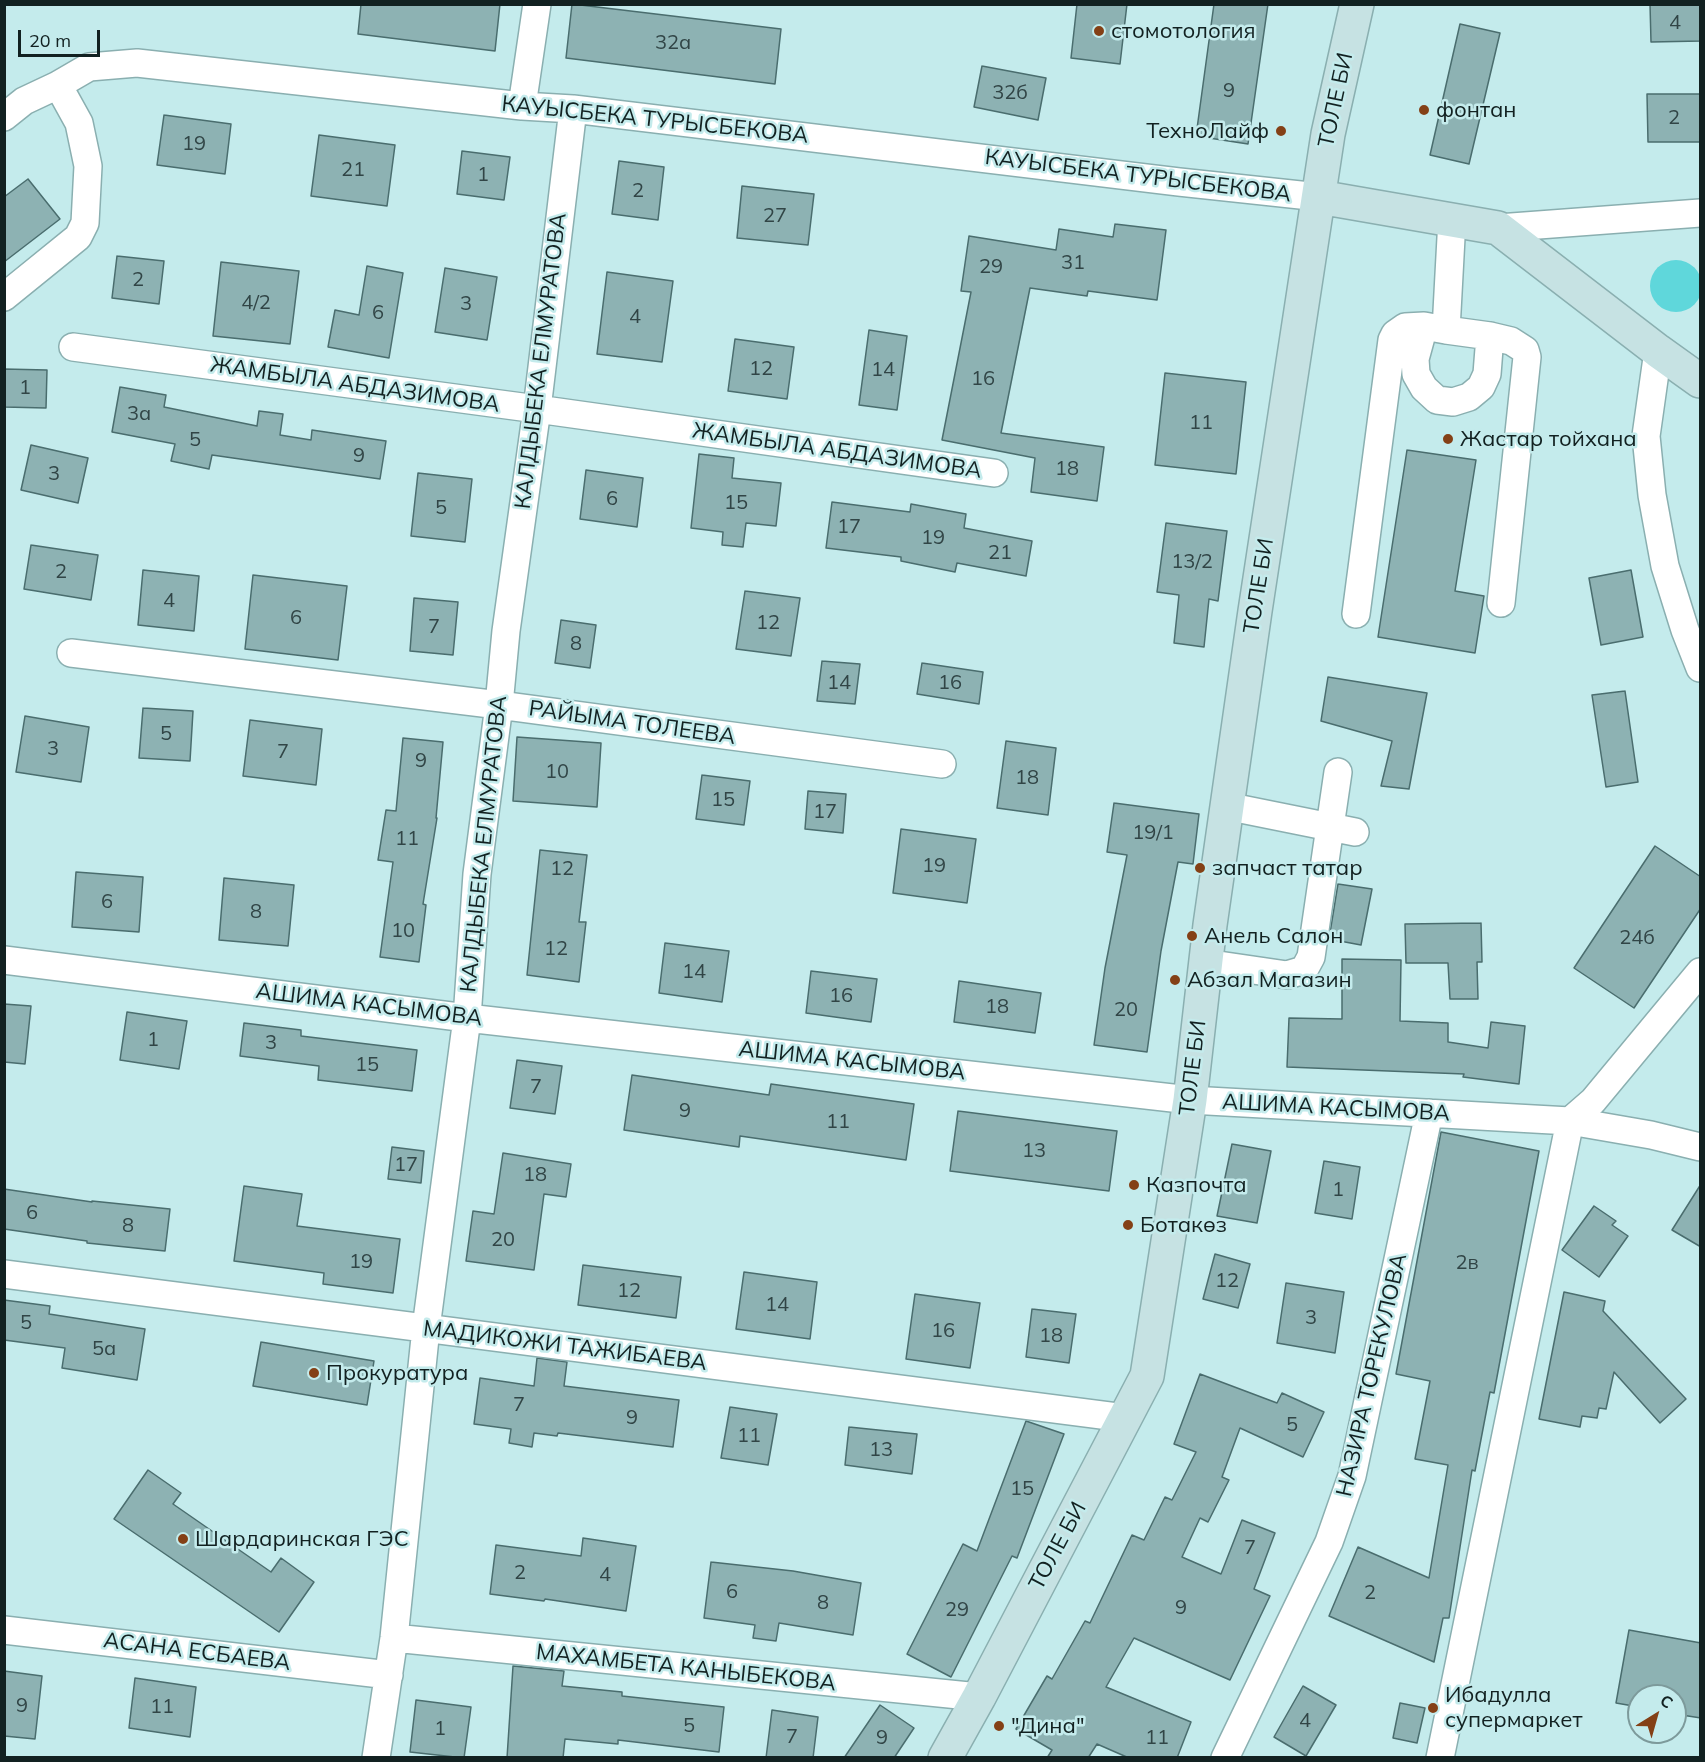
<!DOCTYPE html>
<html>
<head>
<meta charset="utf-8">
<style>
  body { margin:0 }
  #map { position:relative; width:1705px; height:1762px; overflow:hidden; background:#c4ebec; font-family:Mulish,sans-serif }
  canvas { display:block }
  .frame { position:absolute; inset:0; border:6px solid #122121; pointer-events:none }
  .north { position:absolute; left:1627px; top:1684px; width:60px; height:60px; box-sizing:border-box; background:#c4ebec; border:2px solid #7d9a9b; border-radius:50%; rotate:37deg; font-size:16px; font-weight:700; line-height:24px; text-align:center; color:#122121 }
  .north::after { content:''; display:block; margin:auto; width:21px; height:27px; background:#844016; clip-path:polygon(50% 0,100% 100%,50% 72%,0 100%) }
  .scale { position:absolute; left:18px; top:30px; width:82px; height:27px; box-sizing:border-box; border:3px solid #122121; border-top:0; padding-left:8px; font-size:18px; line-height:21px; white-space:nowrap; color:#122121; -webkit-text-stroke:4px #c4ebec; paint-order:stroke }
</style>
</head>
<body>
<div id="map">
<canvas width="1705" height="1762"></canvas>
<div class="frame"></div>
<div class="north">С</div>
<div class="scale">20 m</div>
</div>
<script>
const c = document.querySelector('canvas').getContext('2d');
c.lineJoin = 'round';
function paint(path, color) {
  c.fillStyle = color;
  c.fill(path, 'evenodd');
}
function toPath(rows) {
  const path = new Path2D();
  for (const r of rows) {
    if (r.length === 3) {
      path.moveTo(r[0] + r[2], r[1]);
      path.arc(r[0], r[1], r[2], 0, 2 * Math.PI);
      continue;
    }
    path.moveTo(r[0], r[1]);
    for (let i = 2; i < r.length; i += 2) path.lineTo(r[i], r[i + 1]);
  }
  return path;
}
function trace(path, color, width, dash) {
  c.strokeStyle = color;
  c.lineWidth = width;
  c.lineCap = dash ? 'butt' : 'round';
  c.setLineDash(dash || []);
  c.stroke(path);
}
function label(font, color, halo, rows, align = 'center') {
  c.font = font + ' Mulish,sans-serif';
  c.lineWidth = 5;
  c.setLineDash([]);
  c.textBaseline = 'middle';
  c.strokeStyle = halo;
  c.fillStyle = color;
  for (const [text, x, y, turn = 0] of rows) {
    c.save();
    c.translate(x, y);
    c.rotate((+turn || 0) * Math.PI / 180);
    c.textAlign = isNaN(turn) ? turn : align;
    if (halo) c.strokeText(text, 0, 0);
    c.fillText(text, 0, 0);
    c.restore();
  }
}
paint(toPath([
  [1676,286,26]
]), '#5fd7db');
const building = toPath([
  [361,4,500,4,495,51,358,34,361,4],
  [572,4,781,29,775,84,566,58,572,4],
  [1077,4,1127,4,1120,64,1071,58,1077,4],
  [1214,4,1268,4,1248,144,1196,136,1214,4],
  [1650,4,1701,4,1701,41,1651,42,1650,4],
  [1460,24,1500,33,1469,164,1430,155,1460,24],
  [982,66,1046,78,1038,120,974,107,982,66],
  [1647,94,1701,94,1701,142,1648,142,1647,94],
  [164,115,231,124,225,174,157,165,164,115],
  [319,135,395,145,387,206,311,196,319,135],
  [462,151,510,157,504,200,457,194,462,151],
  [619,161,664,167,658,220,612,214,619,161],
  [28,179,60,219,4,262,4,197,28,179],
  [742,186,814,194,808,245,737,238,742,186],
  [1115,224,1166,230,1157,300,1088,291,1087,296,1030,288,1001,433,1104,447,1097,501,1031,492,1035,458,942,440,971,292,961,291,969,236,1056,250,1059,229,1113,237,1115,224],
  [117,256,164,261,159,304,112,298,117,256],
  [221,262,299,271,290,344,213,336,221,262],
  [367,266,403,273,389,358,328,347,335,310,359,315,367,266],
  [445,268,497,277,487,340,435,332,445,268],
  [607,272,673,281,662,362,597,354,607,272],
  [869,330,907,336,897,410,859,405,869,330],
  [735,339,794,347,787,399,728,391,735,339],
  [4,369,47,370,46,408,4,407,4,369],
  [1165,373,1246,382,1236,474,1155,465,1165,373],
  [120,387,166,395,164,407,257,426,259,411,283,414,280,435,311,440,312,430,386,441,380,479,212,455,209,469,171,461,175,444,112,432,120,387],
  [31,445,88,458,78,503,21,490,31,445],
  [1407,450,1476,460,1455,591,1484,596,1475,653,1378,637,1407,450],
  [699,454,734,458,732,478,781,483,776,526,746,523,743,547,722,545,723,532,691,528,699,454],
  [586,470,643,478,637,527,580,519,586,470],
  [418,473,472,479,465,542,411,536,418,473],
  [832,502,910,512,911,504,966,514,964,528,1032,541,1026,576,957,563,955,572,901,561,901,557,826,548,832,502],
  [1166,523,1227,531,1218,601,1209,599,1204,647,1174,643,1179,595,1157,592,1166,523],
  [31,545,98,555,91,600,24,589,31,545],
  [143,570,199,576,194,631,138,625,143,570],
  [1631,570,1643,637,1601,645,1589,578,1631,570],
  [253,575,347,586,338,660,245,649,253,575],
  [745,591,800,598,791,656,736,649,745,591],
  [414,598,458,602,453,655,410,651,414,598],
  [561,620,596,625,590,668,555,663,561,620],
  [822,661,860,664,855,704,817,701,822,661],
  [922,663,983,672,979,704,917,694,922,663],
  [1328,677,1427,693,1409,789,1381,786,1392,741,1321,721,1328,677],
  [1625,691,1638,782,1606,787,1592,695,1625,691],
  [143,708,193,711,190,761,139,758,143,708],
  [25,716,89,727,81,782,16,772,25,716],
  [250,720,322,729,316,785,243,776,250,720],
  [517,737,601,743,597,807,513,801,517,737],
  [403,738,443,742,436,818,437,818,423,904,426,905,419,962,380,957,393,862,378,860,386,810,396,811,403,738],
  [1006,741,1056,748,1048,815,997,808,1006,741],
  [702,775,750,781,744,825,696,819,702,775],
  [808,791,846,794,843,833,805,829,808,791],
  [1114,803,1199,814,1193,864,1178,862,1161,951,1147,1052,1094,1045,1105,968,1127,855,1107,852,1114,803],
  [901,829,976,839,967,903,893,893,901,829],
  [1655,846,1701,877,1701,908,1634,1008,1574,968,1655,846],
  [540,850,587,855,579,922,586,922,579,982,527,975,540,850],
  [76,872,143,877,139,932,72,927,76,872],
  [224,878,294,885,288,946,219,940,224,878],
  [1338,884,1372,889,1361,945,1329,939,1338,884],
  [1481,923,1482,962,1477,962,1478,999,1450,999,1448,963,1406,963,1405,924,1481,923],
  [665,943,729,951,722,1002,659,993,665,943],
  [1342,959,1401,960,1400,1021,1448,1023,1448,1042,1488,1048,1491,1022,1525,1026,1519,1084,1463,1077,1464,1074,1287,1067,1289,1018,1342,1019,1342,959],
  [811,971,877,979,871,1022,806,1013,811,971],
  [959,981,1041,993,1035,1033,954,1022,959,981],
  [4,1004,31,1006,25,1064,4,1062,4,1004],
  [127,1012,187,1021,179,1069,120,1060,127,1012],
  [244,1023,301,1030,301,1036,417,1050,412,1091,318,1080,319,1066,240,1056,244,1023],
  [517,1060,562,1066,555,1114,510,1108,517,1060],
  [632,1075,769,1095,771,1084,914,1104,906,1160,740,1136,739,1147,624,1130,632,1075],
  [958,1111,1117,1131,1109,1191,950,1171,958,1111],
  [1441,1132,1539,1151,1494,1393,1490,1392,1475,1471,1472,1470,1449,1618,1443,1618,1434,1662,1329,1616,1358,1547,1429,1578,1448,1465,1415,1459,1430,1381,1396,1374,1441,1132],
  [1232,1144,1271,1151,1257,1223,1217,1216,1232,1144],
  [392,1147,424,1151,421,1183,388,1179,392,1147],
  [503,1153,571,1164,566,1197,544,1194,534,1270,466,1261,473,1211,494,1214,503,1153],
  [1324,1161,1360,1167,1352,1219,1315,1213,1324,1161],
  [1701,1184,1701,1247,1672,1230,1701,1184],
  [244,1186,302,1194,297,1226,400,1239,393,1293,323,1284,324,1273,234,1261,244,1186],
  [4,1189,92,1202,92,1201,170,1209,165,1251,87,1243,87,1241,4,1229,4,1189],
  [1594,1206,1616,1221,1612,1225,1628,1236,1599,1277,1562,1250,1594,1206],
  [1215,1254,1250,1264,1238,1308,1203,1299,1215,1254],
  [583,1265,681,1277,676,1318,578,1305,583,1265],
  [744,1272,817,1282,810,1339,736,1329,744,1272],
  [1286,1283,1344,1292,1335,1353,1277,1343,1286,1283],
  [1564,1292,1605,1301,1603,1311,1686,1399,1660,1423,1614,1372,1606,1409,1599,1408,1597,1418,1582,1416,1580,1427,1539,1419,1564,1292],
  [915,1294,980,1303,970,1368,906,1359,915,1294],
  [4,1300,50,1306,49,1314,145,1329,137,1380,62,1368,65,1348,4,1340,4,1300],
  [1032,1309,1076,1314,1069,1363,1026,1357,1032,1309],
  [261,1342,374,1361,367,1405,253,1386,261,1342],
  [537,1358,567,1362,564,1386,679,1400,673,1447,558,1433,557,1436,534,1433,532,1447,509,1443,511,1429,474,1424,480,1378,534,1386,537,1358],
  [1200,1374,1277,1403,1282,1393,1324,1412,1303,1457,1240,1428,1222,1477,1229,1480,1208,1522,1200,1518,1182,1557,1221,1574,1242,1520,1275,1533,1254,1589,1270,1596,1230,1680,1134,1638,1106,1687,1191,1722,1177,1758,1129,1758,1097,1744,1088,1758,1047,1758,1052,1750,1016,1729,1047,1676,1052,1679,1085,1621,1090,1623,1132,1535,1144,1540,1165,1497,1172,1500,1196,1452,1174,1444,1200,1374],
  [730,1407,777,1414,768,1465,721,1458,730,1407],
  [1026,1421,1064,1434,1017,1558,1012,1556,951,1677,907,1654,963,1544,977,1551,1026,1421],
  [849,1427,917,1434,912,1474,845,1465,849,1427],
  [148,1470,181,1493,173,1504,271,1572,281,1558,314,1582,279,1632,114,1519,148,1470],
  [583,1538,636,1546,626,1611,545,1599,544,1601,490,1594,496,1545,581,1556,583,1538],
  [711,1562,793,1571,861,1583,853,1635,779,1623,776,1641,753,1638,755,1625,704,1618,711,1562],
  [1629,1630,1701,1643,1701,1718,1675,1714,1675,1696,1639,1696,1639,1707,1616,1703,1629,1630],
  [513,1666,564,1671,562,1686,622,1692,622,1696,724,1707,719,1752,618,1740,618,1744,565,1739,563,1758,507,1758,513,1666],
  [4,1671,42,1676,35,1739,4,1736,4,1671],
  [135,1678,196,1687,190,1737,129,1728,135,1678],
  [1303,1686,1336,1705,1306,1756,1274,1737,1303,1686],
  [416,1700,471,1707,464,1758,410,1752,416,1700],
  [1400,1703,1425,1708,1417,1743,1393,1738,1400,1703],
  [880,1705,914,1728,894,1758,844,1758,880,1705],
  [772,1710,818,1717,813,1758,766,1758,772,1710]
]);
paint(building, '#8db2b3');
trace(building, '#4a6d6e', 1.5);
const street = toPath([
  [522,106,537,4],
  [4,117,24,101,58,85,89,67,137,63,522,106,573,109,1179,182,1319,197],
  [1452,219,1446,330,1490,336,1511,341,1525,350,1527,357,1501,603],
  [1498,228,1700,213],
  [4,297,78,237,85,223,88,166,79,123,58,85],
  [1424,326,1415,359,1416,374,1424,388,1437,400,1453,402,1469,397,1481,387,1487,374,1490,336],
  [73,347,537,409,994,473],
  [1658,351,1646,436,1652,495,1665,566,1685,630,1700,668],
  [1356,614,1392,340,1395,334,1405,327,1424,326,1446,330],
  [71,653,499,705,942,764],
  [1226,806,1355,832],
  [4,960,467,1018,1190,1100,1570,1121,1651,1135,1700,1147],
  [1205,963,1287,975,1304,970,1311,957,1338,772],
  [1570,1121,1593,1101,1700,972],
  [4,1274,1125,1418],
  [4,1630,389,1675],
  [394,1638,979,1697],
  [376,1758,394,1638,426,1328,467,1018,477,874,499,705,506,631,537,409,573,109],
  [1225,1758,1329,1542,1352,1476,1429,1113],
  [1440,1758,1570,1121]
]);
const secondary = toPath([
  [1319,197,1498,228,1658,351,1700,381],
  [945,1758,979,1697,1147,1376,1190,1100,1210,925,1255,611,1328,134,1357,4]
]);
trace(street, '#8aafb0', 30);
trace(secondary, '#8aafb0', 36);
trace(street, '#fff', 27);
trace(secondary, '#c6e2e3', 33);
for (const [x, y, r, color] of [
  [1099,31,6,"#844016"],
  [1424,110,6,"#844016"],
  [1281,131,6,"#844016"],
  [1448,439,6,"#844016"],
  [1200,868,6,"#844016"],
  [1192,936,6,"#844016"],
  [1175,980,6,"#844016"],
  [1134,1185,6,"#844016"],
  [1128,1225,6,"#844016"],
  [314,1373,6,"#844016"],
  [183,1539,6,"#844016"],
  [1433,1708,6,"#844016"],
  [999,1726,6,"#844016"]
]) {
  const dot = new Path2D();
  dot.arc(x, y, r, 0, 2 * Math.PI);
  c.fillStyle = color;
  c.fill(dot);
  trace(dot, '#c4ebec', 2);
}
label('20px', '#314546', null, [
  ["4",1675,23],
  ["32а",673,43],
  ["9",1229,91],
  ["32б",1010,93],
  ["2",1674,118],
  ["19",194,144],
  ["21",353,170],
  ["1",483,175],
  ["2",638,191],
  ["27",775,216],
  ["31",1073,263],
  ["29",991,267],
  ["2",138,280],
  ["4/2",256,303],
  ["3",466,304],
  ["6",378,313],
  ["4",635,317],
  ["12",761,369],
  ["14",883,370],
  ["16",983,379],
  ["1",25,388],
  ["3а",139,414],
  ["11",1201,423],
  ["5",195,440],
  ["9",359,456],
  ["18",1067,469],
  ["3",54,474],
  ["6",612,499],
  ["15",736,503],
  ["5",441,508],
  ["17",849,527],
  ["19",933,538],
  ["21",1000,553],
  ["13/2",1192,562],
  ["2",61,572],
  ["4",169,601],
  ["6",296,618],
  ["12",768,623],
  ["7",434,627],
  ["8",576,644],
  ["14",839,683],
  ["16",950,683],
  ["5",166,734],
  ["3",53,749],
  ["7",283,752],
  ["9",421,761],
  ["10",557,772],
  ["18",1027,778],
  ["15",723,800],
  ["17",825,812],
  ["19/1",1153,833],
  ["11",407,839],
  ["19",934,866],
  ["12",562,869],
  ["6",107,902],
  ["8",256,912],
  ["10",403,931],
  ["24б",1637,938],
  ["12",556,949],
  ["14",694,972],
  ["16",841,996],
  ["18",997,1007],
  ["20",1126,1010],
  ["1",153,1040],
  ["3",271,1043],
  ["15",367,1065],
  ["7",536,1087],
  ["9",685,1111],
  ["11",838,1122],
  ["13",1034,1151],
  ["17",406,1165],
  ["18",535,1175],
  ["1",1338,1190],
  ["6",32,1213],
  ["8",128,1226],
  ["20",503,1240],
  ["19",361,1262],
  ["2в",1467,1263],
  ["12",1227,1281],
  ["12",629,1291],
  ["14",777,1305],
  ["3",1311,1318],
  ["5",26,1323],
  ["16",943,1331],
  ["18",1051,1336],
  ["5а",104,1349],
  ["7",519,1405],
  ["9",632,1418],
  ["5",1292,1425],
  ["11",749,1436],
  ["13",881,1450],
  ["15",1022,1489],
  ["7",1250,1548],
  ["2",520,1573],
  ["4",605,1575],
  ["6",732,1592],
  ["2",1370,1593],
  ["8",823,1603],
  ["9",1181,1608],
  ["29",957,1610],
  ["9",22,1706],
  ["11",162,1707],
  ["4",1305,1721],
  ["5",689,1726],
  ["1",440,1729],
  ["7",792,1737],
  ["9",882,1738],
  ["11",1157,1738]
]);
label('22px', '#122121', '#c4ebec', [
  ["стомотология",1111,31],
  ["фонтан",1436,110],
  ["ТехноЛайф",1269,131,"right"],
  ["Жастар тойхана",1460,439],
  ["запчаст татар",1212,868],
  ["Анель Салон",1204,936],
  ["Абзал Магазин",1187,980],
  ["Казпочта",1146,1185],
  ["Ботакөз",1140,1225],
  ["Прокуратура",326,1373],
  ["Шардаринская ГЭС",195,1539],
  ["Ибадулла",1445,1695],
  ["супермаркет",1445,1720],
  ["\"Дина\"",1011,1726]
], 'left');
label('22px', '#122121', '#c4ebec', [
  ["ТОЛЕ БИ",1336,100,-78],
  ["КАУЫСБЕКА ТУРЫСБЕКОВА",655,120,6],
  ["КАУЫСБЕКА ТУРЫСБЕКОВА",1138,176,7],
  ["КАЛДЫБЕКА ЕЛМУРАТОВА",541,361,-83],
  ["ЖАМБЫЛА АБДАЗИМОВА",355,385,8],
  ["ЖАМБЫЛА АБДАЗИМОВА",837,451,8],
  ["ТОЛЕ БИ",1259,586,-81],
  ["РАЙЫМА ТОЛЕЕВА",632,723,8],
  ["КАЛДЫБЕКА ЕЛМУРАТОВА",484,844,-84],
  ["АШИМА КАСЫМОВА",369,1005,7],
  ["АШИМА КАСЫМОВА",852,1061,6],
  ["ТОЛЕ БИ",1193,1068,-83],
  ["АШИМА КАСЫМОВА",1336,1108,3],
  ["МАДИКОЖИ ТАЖИБАЕВА",565,1346,7],
  ["НАЗИРА ТОРЕКУЛОВА",1372,1375,-77],
  ["ТОЛЕ БИ",1058,1546,-62],
  ["АСАНА ЕСБАЕВА",197,1652,7],
  ["МАХАМБЕТА КАНЫБЕКОВА",686,1668,6]
]);
</script>
</body>
</html>
